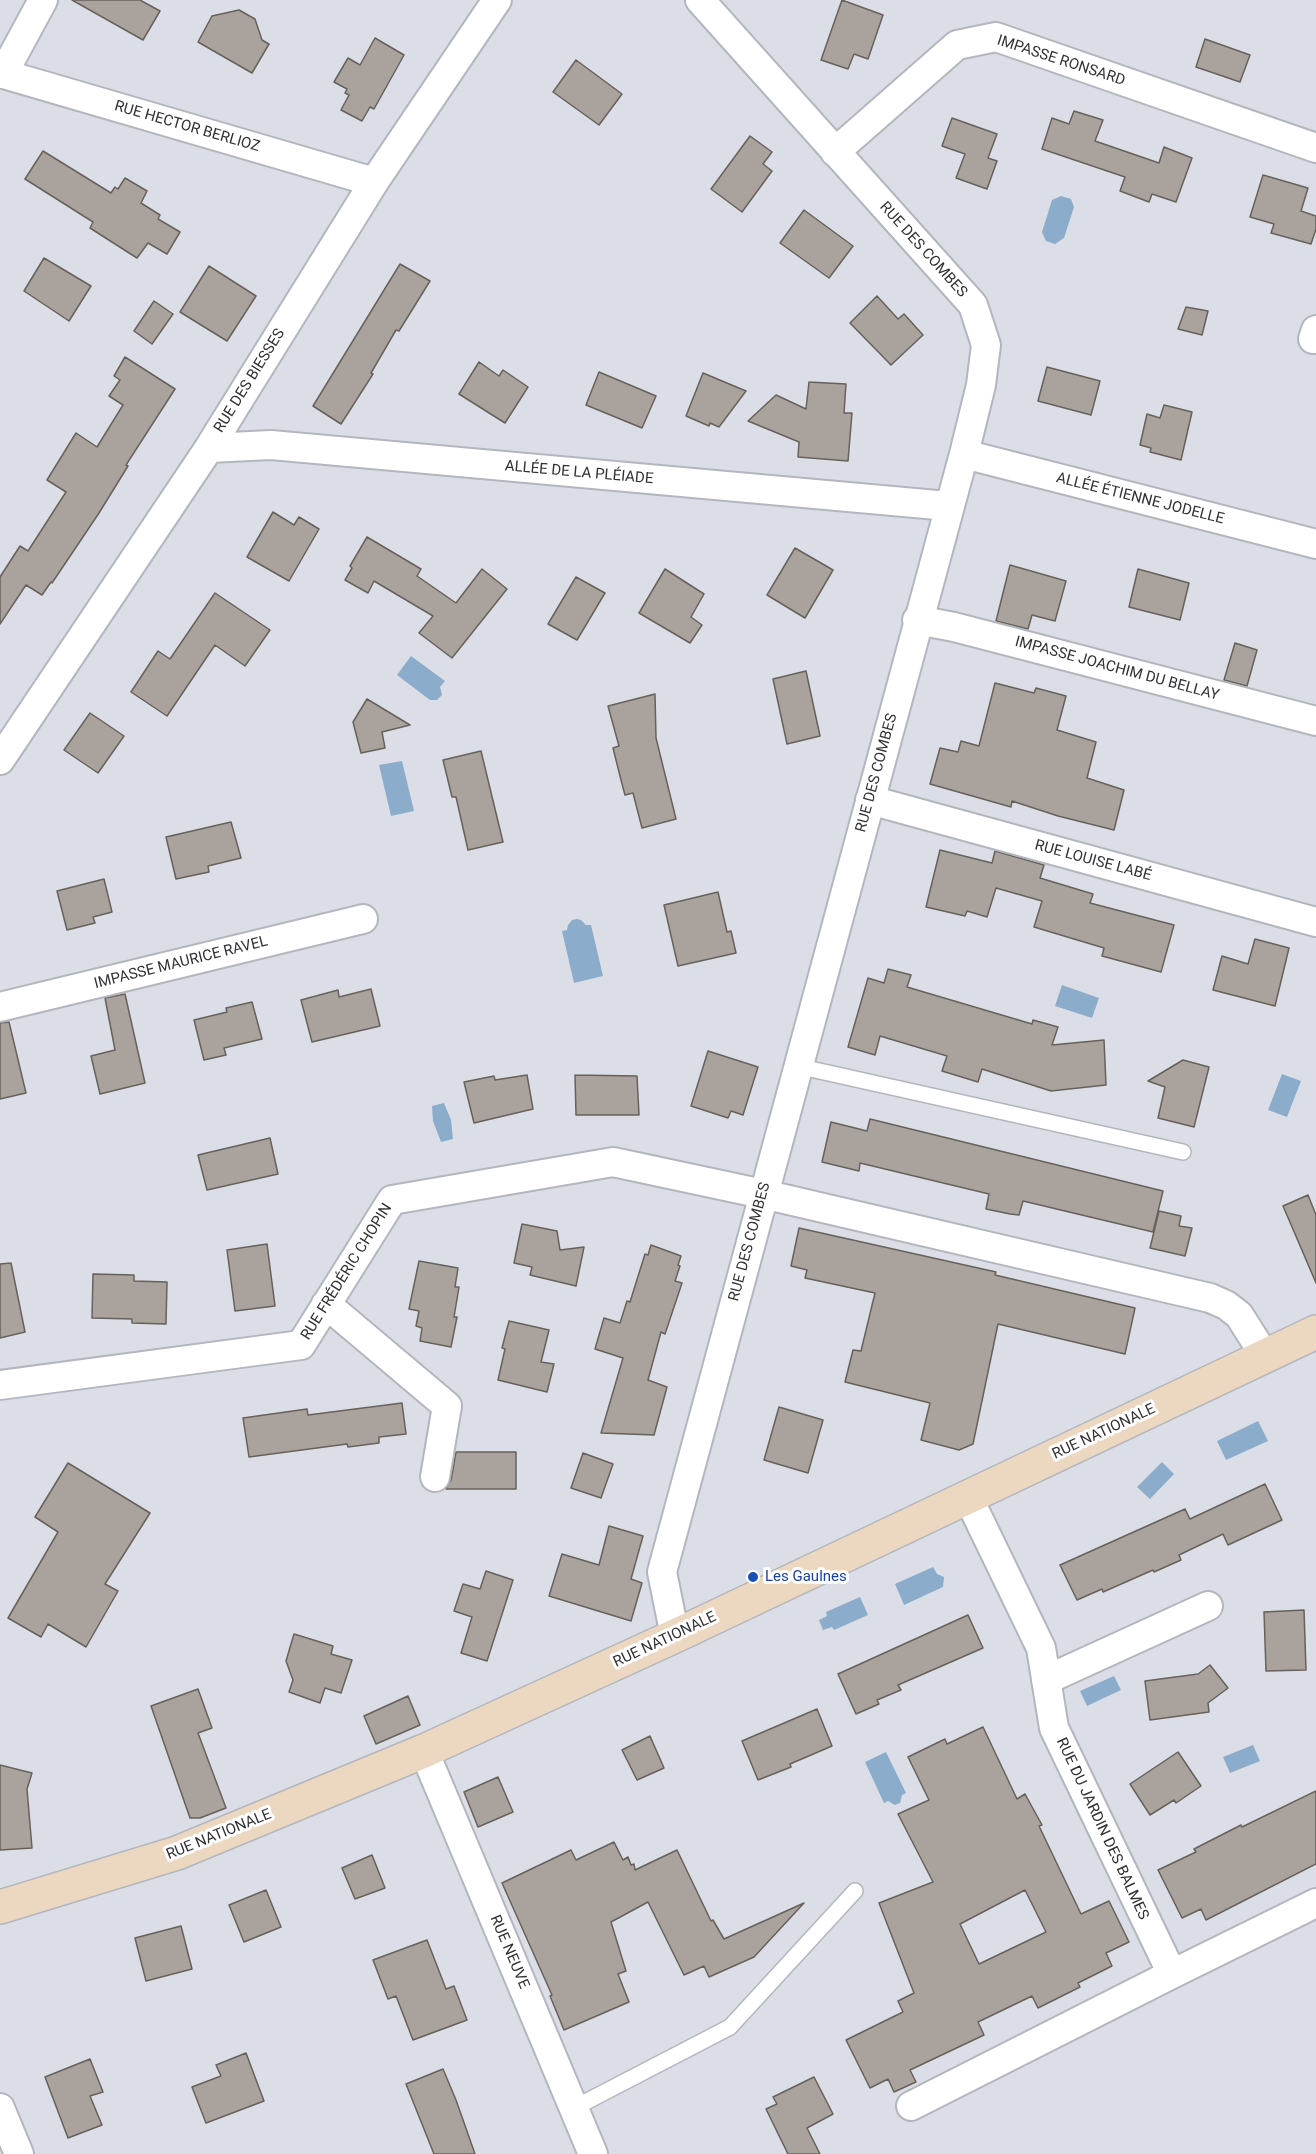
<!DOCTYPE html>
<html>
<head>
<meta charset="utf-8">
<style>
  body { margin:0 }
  canvas { display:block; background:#dcdee7 }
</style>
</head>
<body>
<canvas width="1316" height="2154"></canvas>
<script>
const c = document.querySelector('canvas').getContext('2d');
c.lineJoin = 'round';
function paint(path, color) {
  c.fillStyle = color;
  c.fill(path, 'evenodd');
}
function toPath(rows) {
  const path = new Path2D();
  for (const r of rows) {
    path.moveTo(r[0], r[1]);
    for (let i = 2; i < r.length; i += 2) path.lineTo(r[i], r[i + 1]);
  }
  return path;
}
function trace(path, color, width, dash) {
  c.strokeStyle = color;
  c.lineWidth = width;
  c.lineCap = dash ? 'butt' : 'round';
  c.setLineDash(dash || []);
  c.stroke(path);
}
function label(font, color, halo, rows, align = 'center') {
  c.font = font + ' Roboto,sans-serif';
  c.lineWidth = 6;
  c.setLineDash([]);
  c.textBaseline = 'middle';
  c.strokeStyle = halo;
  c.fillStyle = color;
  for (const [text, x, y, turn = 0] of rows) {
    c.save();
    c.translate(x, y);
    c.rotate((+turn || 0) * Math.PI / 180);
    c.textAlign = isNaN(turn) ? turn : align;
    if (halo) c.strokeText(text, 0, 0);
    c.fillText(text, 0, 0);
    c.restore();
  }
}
paint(toPath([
  [1061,196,1071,199,1074,207,1064,238,1055,244,1046,241,1042,232,1052,200],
  [411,656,445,681,440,687,442,695,437,700,430,700,397,675],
  [402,761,414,811,391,816,379,765],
  [577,919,581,920,586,925,591,925,603,976,574,983,562,931,567,930,568,925,572,920],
  [1062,985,1099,998,1092,1018,1055,1006],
  [1282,1074,1301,1081,1287,1117,1268,1110],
  [444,1103,451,1120,453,1139,441,1142,433,1121,432,1106],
  [1258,1421,1268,1441,1226,1460,1217,1441],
  [1162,1462,1174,1474,1150,1499,1137,1487],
  [933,1567,937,1574,944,1577,943,1587,904,1605,895,1584],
  [860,1597,868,1615,834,1630,832,1627,823,1630,819,1620,827,1616,826,1612],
  [1114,1676,1121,1690,1087,1706,1080,1691],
  [1253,1745,1260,1761,1230,1773,1223,1757],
  [886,1752,906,1793,902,1795,900,1803,895,1805,888,1801,884,1803,865,1762]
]), '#8bacca');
const building = toPath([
  [72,0,140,0,160,11,143,40,72,0],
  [842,0,883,15,868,59,854,54,848,69,821,60,842,0],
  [239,10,255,19,262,40,269,44,252,73,198,42,212,16,239,10],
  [375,38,404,55,374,109,370,107,362,121,341,110,349,95,345,93,347,89,334,82,348,58,360,65,375,38],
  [1205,39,1250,55,1240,82,1196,67,1205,39],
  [576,60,622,94,599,125,553,92,576,60],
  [1074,111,1103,120,1095,141,1159,163,1164,147,1192,158,1176,202,1152,194,1149,202,1120,191,1125,177,1042,149,1052,118,1069,124,1074,111],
  [952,118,997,134,988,158,997,161,987,189,956,178,965,154,942,146,952,118],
  [750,136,772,152,763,164,772,171,742,212,711,189,750,136],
  [43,151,111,193,115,187,118,189,125,178,147,191,141,203,160,215,158,219,180,232,167,254,148,243,137,258,90,228,93,222,25,179,43,151],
  [1263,175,1308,188,1301,211,1316,216,1316,229,1311,244,1271,233,1274,224,1250,217,1263,175],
  [804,210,853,246,829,278,780,243,804,210],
  [44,258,91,286,69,321,24,291,44,258],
  [400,264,430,281,399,331,396,330,371,373,373,374,341,424,313,406,400,264],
  [209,266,256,296,227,341,180,312,209,266],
  [877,296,898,319,904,314,923,335,891,365,850,323,877,296],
  [154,301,173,314,152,344,134,331,154,301],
  [1186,307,1208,311,1202,335,1178,329,1186,307],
  [125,357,175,389,126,465,128,466,99,513,52,583,51,582,42,595,26,585,0,624,0,577,20,546,28,551,66,492,47,480,76,433,97,447,123,405,109,396,120,380,114,376,125,357],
  [479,362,499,376,503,370,528,387,505,423,459,394,479,362],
  [1047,367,1100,381,1091,415,1038,401,1047,367],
  [599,372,656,396,642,428,586,405,599,372],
  [703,373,746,391,719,427,710,423,709,426,686,416,703,373],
  [809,382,846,384,844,413,852,413,848,461,798,457,799,442,748,421,776,395,806,409,809,382],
  [1164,405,1192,412,1181,460,1150,452,1151,448,1140,445,1147,414,1160,418,1164,405],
  [273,512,294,525,299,517,319,529,289,581,247,557,273,512],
  [367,537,421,569,417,576,456,603,482,569,507,589,452,658,419,633,433,616,374,581,368,593,345,580,352,568,350,566,367,537],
  [795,548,833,570,805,618,767,595,795,548],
  [1010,565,1066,581,1055,621,1032,615,1028,629,996,621,1010,565],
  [665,569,704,594,691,617,702,625,690,643,639,613,665,569],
  [1138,569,1189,583,1180,620,1129,607,1138,569],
  [576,577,605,593,577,640,548,624,576,577],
  [215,593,270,630,245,666,215,645,167,716,131,692,158,651,170,659,215,593],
  [1235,643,1257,650,1247,686,1224,680,1235,643],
  [806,671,820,736,787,744,773,679,806,671],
  [995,683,1034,693,1036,688,1066,696,1057,730,1096,742,1087,778,1124,790,1114,830,1058,816,1012,801,1011,807,930,784,940,748,958,752,961,741,979,746,995,683],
  [655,694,656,738,676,819,642,828,633,793,625,795,621,780,613,748,619,746,608,706,655,694],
  [367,699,410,725,382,732,385,748,361,753,353,722,367,699],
  [90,713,124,736,98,773,64,750,90,713],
  [481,751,503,842,468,850,456,797,452,797,443,760,481,751],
  [231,822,241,858,208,866,209,872,176,879,166,837,231,822],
  [940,850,992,863,995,851,1044,865,1040,878,1093,894,1090,903,1174,925,1161,972,1102,956,1104,948,1034,927,1042,901,996,888,987,917,967,911,965,916,926,907,940,850],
  [104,879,112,912,93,917,95,923,67,930,57,891,104,879],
  [718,892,727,932,731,931,736,953,678,966,664,905,718,892],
  [1255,939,1289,948,1275,1006,1213,990,1222,956,1248,964,1255,939],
  [888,969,911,975,907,987,1032,1024,1033,1020,1058,1027,1052,1045,1104,1040,1106,1085,1051,1091,982,1069,978,1082,942,1071,947,1056,880,1036,875,1055,848,1047,868,978,884,983,888,969],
  [371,989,380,1026,312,1042,301,1000,338,990,339,997,371,989],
  [125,994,145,1083,100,1094,91,1056,115,1050,105,998,125,994],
  [252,1002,262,1039,224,1048,226,1055,204,1060,194,1020,227,1012,226,1008,252,1002],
  [9,1022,26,1093,0,1099,0,1023,9,1022],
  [708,1051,758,1067,743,1115,731,1111,728,1118,691,1106,708,1051],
  [1183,1060,1209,1067,1194,1127,1158,1118,1165,1087,1148,1081,1183,1060],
  [527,1075,533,1109,474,1123,464,1082,494,1076,495,1080,527,1075],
  [575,1075,637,1076,639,1115,576,1115,575,1075],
  [870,1119,1163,1191,1153,1232,1023,1201,1019,1215,1010,1214,986,1209,989,1194,860,1163,859,1171,822,1162,831,1122,867,1131,870,1119],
  [270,1138,278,1174,207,1190,198,1155,270,1138],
  [1308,1195,1316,1215,1316,1283,1283,1206,1308,1195],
  [1159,1211,1181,1216,1179,1226,1192,1228,1185,1256,1150,1248,1159,1211],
  [522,1224,557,1231,560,1250,584,1247,576,1286,530,1275,532,1267,514,1263,522,1224],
  [799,1228,996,1272,995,1275,1135,1308,1125,1354,998,1324,973,1444,959,1450,921,1440,930,1403,845,1382,853,1350,861,1351,875,1293,805,1278,807,1270,791,1266,799,1228],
  [267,1244,275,1306,235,1311,227,1250,267,1244],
  [651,1245,681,1256,678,1265,680,1266,675,1281,682,1283,665,1334,661,1332,648,1380,667,1387,654,1435,601,1433,623,1358,595,1349,604,1318,620,1323,627,1301,630,1302,645,1254,648,1255,651,1245],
  [419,1261,458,1268,455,1287,459,1287,454,1317,457,1317,451,1347,420,1341,422,1328,416,1326,419,1311,409,1309,419,1261],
  [11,1263,25,1332,0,1338,0,1264,11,1263],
  [93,1274,134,1275,134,1281,167,1282,166,1324,132,1323,132,1319,92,1318,93,1274],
  [509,1321,549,1330,541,1362,554,1364,547,1392,498,1380,505,1349,502,1348,509,1321],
  [402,1403,406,1434,379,1437,379,1443,348,1447,347,1444,249,1457,243,1418,307,1409,308,1415,402,1403],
  [779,1407,823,1420,808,1473,764,1460,779,1407],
  [456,1452,516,1452,516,1489,446,1489,451,1480,456,1452],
  [583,1453,613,1464,601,1498,571,1488,583,1453],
  [68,1463,150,1513,105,1584,118,1591,86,1647,48,1624,41,1637,8,1618,58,1532,35,1517,68,1463],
  [1265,1484,1282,1520,1228,1545,1223,1534,1179,1555,1181,1560,1154,1572,1153,1570,1103,1592,1102,1589,1077,1600,1060,1565,1185,1509,1190,1519,1265,1484],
  [609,1526,643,1536,631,1579,642,1583,631,1621,549,1596,562,1554,599,1565,609,1526],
  [486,1571,513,1580,487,1661,461,1653,472,1617,454,1611,463,1584,480,1589,486,1571],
  [1304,1610,1306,1670,1266,1671,1264,1612,1304,1610],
  [968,1615,983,1648,898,1685,901,1690,877,1700,879,1704,856,1714,838,1674,968,1615],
  [294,1634,333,1646,331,1654,352,1660,341,1693,325,1688,320,1703,289,1692,293,1680,286,1661,294,1634],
  [1210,1665,1228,1688,1208,1703,1209,1712,1150,1720,1145,1681,1198,1674,1210,1665],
  [198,1689,212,1728,198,1733,226,1808,200,1818,190,1818,151,1706,198,1689],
  [408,1696,420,1725,376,1744,364,1716,408,1696],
  [817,1709,832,1746,790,1764,791,1767,758,1780,742,1741,817,1709],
  [983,1727,1017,1799,1025,1794,1042,1825,1039,1826,1081,1914,1109,1901,1129,1942,1106,1953,1112,1966,1078,1983,1080,1987,1038,2008,1032,1996,978,2022,984,2035,910,2070,916,2082,894,2092,888,2079,870,2088,846,2040,903,2012,898,2001,914,1993,879,1903,933,1882,898,1814,929,1800,908,1757,945,1739,947,1744,983,1727],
  [1025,1890,1046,1932,979,1964,960,1924,1025,1890],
  [650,1736,664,1768,637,1780,622,1750,650,1736],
  [1178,1752,1201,1786,1176,1803,1174,1800,1150,1815,1130,1784,1178,1752],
  [0,1765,32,1773,27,1789,32,1848,0,1850,0,1765],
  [498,1777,513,1812,478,1827,464,1792,498,1777],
  [1316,1791,1316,1864,1206,1920,1201,1909,1182,1918,1158,1870,1196,1852,1194,1849,1241,1825,1242,1827,1316,1791],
  [614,1842,623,1860,628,1857,631,1865,634,1864,635,1870,677,1850,711,1921,713,1920,724,1939,804,1903,754,1957,709,1977,704,1966,684,1975,648,1902,611,1922,626,1971,618,1974,629,2002,564,2030,550,1996,552,1995,502,1883,571,1850,576,1860,614,1842],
  [372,1855,385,1888,355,1899,342,1868,372,1855],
  [266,1890,281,1927,244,1942,229,1905,266,1890],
  [181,1926,192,1969,146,1981,135,1938,181,1926],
  [427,1940,446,1989,454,1986,467,2020,413,2040,396,1996,388,1999,373,1960,427,1940],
  [246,2053,264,2101,206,2123,192,2087,221,2076,216,2065,246,2053],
  [90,2059,103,2092,90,2096,102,2125,68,2138,45,2077,90,2059],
  [443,2069,456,2100,475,2154,434,2154,406,2084,443,2069],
  [814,2077,833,2114,807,2128,820,2154,788,2154,766,2109,777,2104,773,2097,814,2077]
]);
paint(building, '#aaa39d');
trace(building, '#67615c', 1.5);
const lane = toPath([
  [797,1066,1183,1152],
  [574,2108,730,2027,855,1891]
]);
const street = toPath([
  [0,73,374,182],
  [3,74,43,0],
  [835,152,957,45,996,37,1316,148],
  [1313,339,1316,330],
  [209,448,271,445,948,506],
  [964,454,1316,544],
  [917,620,954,627,1316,721],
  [0,760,209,448,374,182,497,0],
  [870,800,1316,922],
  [0,1007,363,919],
  [326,1304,447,1406,435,1477],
  [0,1385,301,1345,392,1200,613,1162,763,1194,1210,1298,1226,1305,1239,1315,1265,1356],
  [968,1497,1041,1648,1054,1728,1172,1974],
  [675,1636,662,1572,964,454,981,385,986,345,973,305,700,0],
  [1046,1680,1208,1606],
  [424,1751,593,2154],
  [911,2106,1172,1974,1316,1903],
  [0,2108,19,2154]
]);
const secondary = toPath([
  [0,1907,177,1853,424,1751,675,1636,1316,1332]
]);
trace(lane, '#b4b6be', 18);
trace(street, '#b4b6be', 32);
trace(secondary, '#b4b6be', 36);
trace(lane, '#fff', 15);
trace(street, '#fff', 28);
trace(secondary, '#ecd8c1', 33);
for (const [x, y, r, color] of [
  [753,1577,6,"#1a4fb4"]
]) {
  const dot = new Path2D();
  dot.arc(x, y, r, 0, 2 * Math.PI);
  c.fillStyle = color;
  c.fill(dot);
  trace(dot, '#fff', 2);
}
label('15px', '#313235', '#fff', [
  ["IMPASSE RONSARD",1061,61,18],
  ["RUE HECTOR BERLIOZ",187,127,16],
  ["RUE DES COMBES",923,250,48],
  ["RUE DES BIESSES",250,381,-58],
  ["ALLÉE DE LA PLÉIADE",579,473,5],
  ["ALLÉE ÉTIENNE JODELLE",1140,499,14],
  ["IMPASSE JOACHIM DU BELLAY",1117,669,15],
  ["RUE DES COMBES",877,773,-75],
  ["RUE LOUISE LABÉ",1093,861,15],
  ["IMPASSE MAURICE RAVEL",181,963,-14],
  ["RUE DES COMBES",750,1242,-75],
  ["RUE FRÉDÉRIC CHOPIN",347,1272,-58],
  ["RUE NATIONALE",1104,1432,-25],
  ["RUE NATIONALE",665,1640,-25],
  ["RUE DU JARDIN DES BALMES",1102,1829,65],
  ["RUE NATIONALE",219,1835,-22],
  ["RUE NEUVE",509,1952,67]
]);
label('15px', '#164399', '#fff', [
  ["Les Gaulnes",765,1577]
], 'left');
</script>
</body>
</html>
